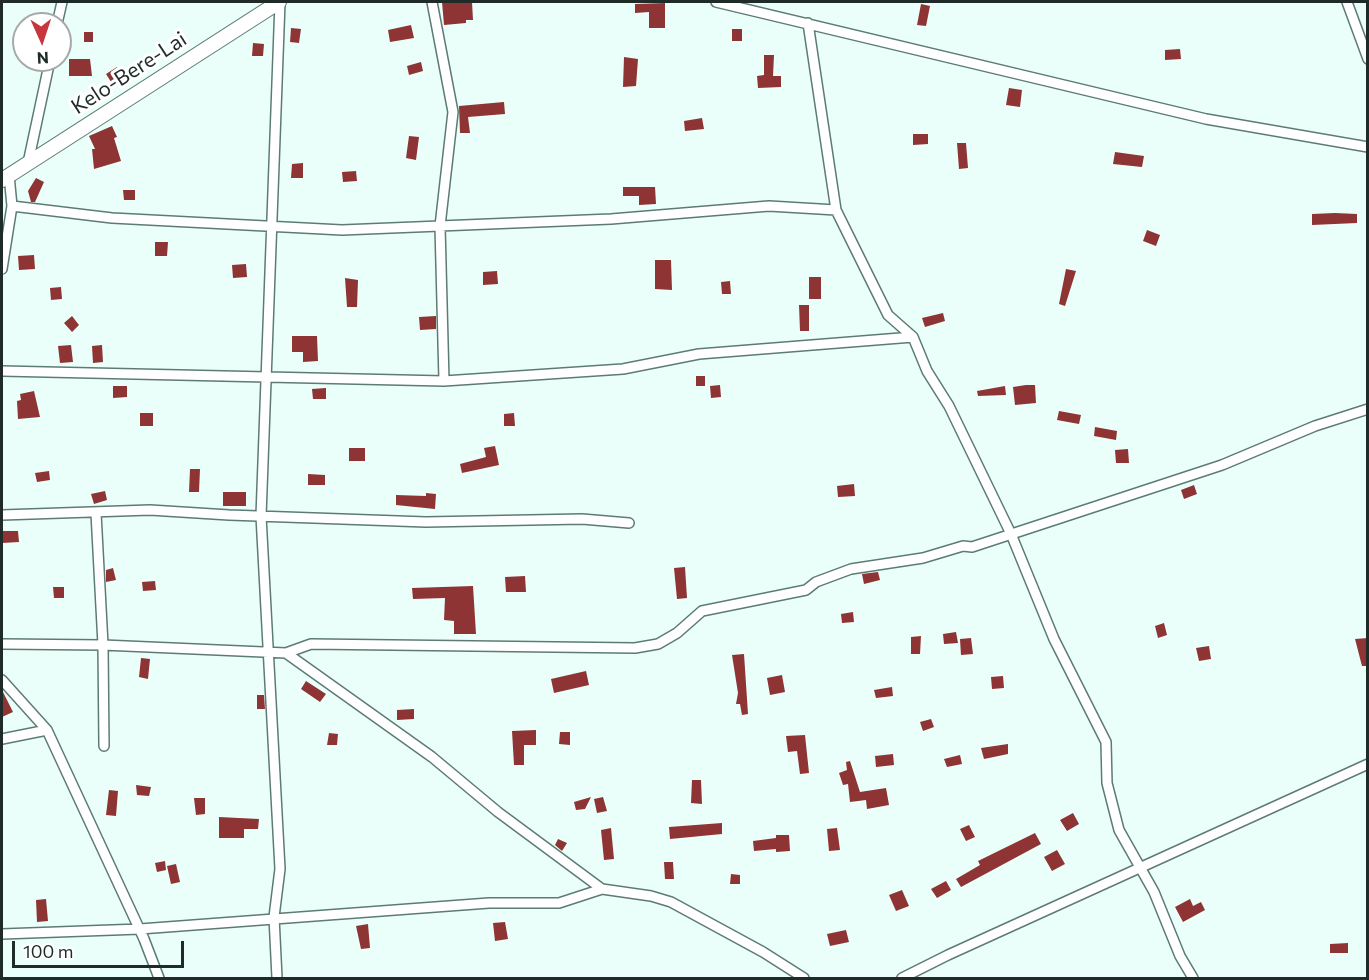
<!DOCTYPE html>
<html>
<head>
<meta charset="utf-8">
<style>
  body { margin:0 }
  #map { position:relative; width:1369px; height:980px; overflow:hidden; background:#ebfffa; font-family:Commissioner,sans-serif }
  canvas { display:block }
  .frame { position:absolute; inset:0; border:3px solid #1e2b28; pointer-events:none }
  .north { position:absolute; left:12px; top:12px; width:60px; height:60px; box-sizing:border-box; background:#fff; border:2px solid #a5aaa9; border-radius:50%; rotate:177deg; font-size:16px; font-weight:700; line-height:24px; text-align:center; color:#1e2b28 }
  .north::after { content:''; display:block; margin:auto; width:21px; height:27px; background:#c6363c; clip-path:polygon(50% 0,100% 100%,50% 72%,0 100%) }
  .scale { position:absolute; left:12px; top:941px; width:172px; height:27px; box-sizing:border-box; border:3px solid #1e2b28; border-top:0; padding-left:8px; font-size:18px; line-height:21px; white-space:nowrap; color:#1e2b28; -webkit-text-stroke:4px #fff; paint-order:stroke }
</style>
</head>
<body>
<div id="map">
<canvas width="1369" height="980"></canvas>
<div class="frame"></div>
<div class="north">N</div>
<div class="scale">100 m</div>
</div>
<script>
const c = document.querySelector('canvas').getContext('2d');
c.lineJoin = 'round';
function paint(path, color) {
  c.fillStyle = color;
  c.fill(path, 'evenodd');
}
function toPath(rows) {
  const path = new Path2D();
  for (const r of rows) {
    path.moveTo(r[0], r[1]);
    for (let i = 2; i < r.length; i += 2) path.lineTo(r[i], r[i + 1]);
  }
  return path;
}
function trace(path, color, width, dash) {
  c.strokeStyle = color;
  c.lineWidth = width;
  c.lineCap = dash ? 'butt' : 'round';
  c.setLineDash(dash || []);
  c.stroke(path);
}
function label(font, color, halo, rows, align = 'center') {
  c.font = font + ' Commissioner,sans-serif';
  c.lineWidth = 6;
  c.setLineDash([]);
  c.textBaseline = 'middle';
  c.strokeStyle = halo;
  c.fillStyle = color;
  for (const [text, x, y, turn = 0] of rows) {
    c.save();
    c.translate(x, y);
    c.rotate((+turn || 0) * Math.PI / 180);
    c.textAlign = isNaN(turn) ? turn : align;
    if (halo) c.strokeText(text, 0, 0);
    c.fillText(text, 0, 0);
    c.restore();
  }
}
paint(toPath([
  [442,2,472,2,473,20,466,20,466,23,444,25],
  [665,3,665,28,649,28,649,12,635,13,635,4],
  [921,4,930,6,926,26,917,25],
  [411,25,414,38,390,42,388,30],
  [291,28,301,29,299,43,290,42],
  [732,29,742,29,742,41,732,41],
  [84,32,93,32,93,42,84,42],
  [253,43,264,44,263,56,252,56],
  [1180,49,1181,59,1165,60,1165,50],
  [764,55,774,55,773,76,781,76,781,87,758,88,757,76,764,75],
  [624,57,638,59,636,86,623,87],
  [69,59,90,59,92,76,69,76],
  [421,62,423,71,409,75,407,66],
  [117,67,125,78,113,85,106,74],
  [1009,88,1022,90,1020,107,1006,105],
  [504,102,505,114,468,117,470,133,460,133,459,106],
  [702,118,704,129,685,131,684,121],
  [112,126,117,137,114,138,121,161,94,169,92,149,95,149,89,136],
  [913,134,928,134,928,144,913,145],
  [409,136,419,137,416,160,406,158],
  [957,143,966,143,968,168,959,169],
  [1115,152,1144,156,1142,167,1113,164],
  [303,163,303,178,291,178,292,164],
  [356,171,357,181,343,182,342,172],
  [36,178,44,182,35,202,31,202,28,191],
  [623,187,655,187,656,204,639,205,639,196,623,196],
  [123,190,135,190,135,200,124,200],
  [1335,213,1357,214,1357,223,1312,225,1312,214],
  [1147,230,1160,235,1156,246,1143,241],
  [155,242,168,242,167,256,155,256],
  [34,255,35,269,19,270,18,256],
  [655,260,671,260,672,290,655,289],
  [246,264,247,277,233,278,232,265],
  [1066,269,1076,271,1065,306,1059,304],
  [497,271,498,284,483,285,483,272],
  [809,277,821,277,821,299,809,299],
  [345,278,358,280,357,307,347,307],
  [730,281,731,294,722,294,721,282],
  [61,287,62,299,51,300,50,288],
  [799,305,809,305,809,331,800,331],
  [943,313,945,321,925,327,922,318],
  [72,316,79,325,72,332,64,323],
  [436,316,436,329,420,330,419,317],
  [292,336,317,336,318,361,303,362,303,352,292,352],
  [71,345,73,362,60,363,58,346],
  [102,345,103,362,93,363,92,346],
  [696,376,705,376,705,386,696,386],
  [720,385,721,397,711,398,710,386],
  [1026,385,1035,385,1036,403,1015,405,1013,387],
  [113,386,127,386,127,397,113,398],
  [1005,386,1006,395,978,396,977,391],
  [326,388,326,399,313,399,312,389],
  [34,391,40,417,18,419,17,401,21,400,20,394],
  [1059,411,1081,415,1079,424,1057,420],
  [140,413,153,413,153,426,140,426],
  [514,413,515,426,504,426,504,414],
  [1095,427,1117,431,1116,440,1094,436],
  [495,446,499,465,462,473,460,464,486,457,484,448],
  [349,448,365,448,365,461,349,461],
  [1128,449,1129,463,1116,463,1115,450],
  [190,469,200,469,199,492,189,492],
  [49,471,50,480,37,482,35,473],
  [308,474,325,475,325,485,308,485],
  [854,484,855,496,838,497,837,486],
  [1194,485,1197,494,1184,499,1181,490],
  [105,491,107,500,94,504,91,494],
  [223,492,246,492,246,506,223,506],
  [426,493,436,494,435,509,396,505,396,495,426,496],
  [2,531,18,531,19,542,2,543],
  [685,567,687,598,677,599,674,568],
  [113,568,116,580,106,582,106,570],
  [878,572,880,580,864,584,862,574],
  [525,576,526,592,506,592,505,577],
  [155,581,156,590,143,591,142,582],
  [473,586,476,634,454,634,454,621,444,620,445,598,413,599,412,588],
  [53,587,64,587,64,598,54,598],
  [853,612,854,622,842,623,841,614],
  [1164,623,1167,635,1158,638,1155,626],
  [956,632,958,643,944,644,943,634],
  [921,636,920,654,911,654,911,637],
  [971,638,973,654,961,655,960,639],
  [1368,638,1368,666,1362,666,1355,639],
  [1209,646,1211,659,1199,661,1196,648],
  [744,654,748,714,742,715,740,704,736,704,738,693,732,655],
  [141,658,150,659,148,679,139,677],
  [586,671,589,685,554,693,551,679],
  [782,675,785,692,770,695,767,678],
  [1003,676,1004,688,992,689,991,677],
  [306,681,326,694,320,702,301,689],
  [892,687,893,696,876,698,874,690],
  [2,690,13,712,2,717],
  [257,695,264,695,265,709,257,709],
  [414,709,414,719,397,720,397,710],
  [931,719,934,727,923,731,920,722],
  [536,730,536,745,524,745,524,765,514,765,512,731],
  [560,732,570,732,570,745,559,744],
  [329,733,338,734,337,745,327,745],
  [805,735,809,773,800,774,797,751,788,752,786,736],
  [1008,744,1008,754,984,759,981,748],
  [893,754,894,765,876,767,875,756],
  [960,755,962,764,947,767,944,759],
  [850,761,860,792,886,788,889,805,867,809,866,800,850,802,848,784,843,785,839,773,847,770,846,762],
  [692,780,701,780,702,804,691,803],
  [136,785,151,787,149,796,137,795],
  [109,790,118,791,116,816,106,815],
  [591,797,585,809,576,810,574,802],
  [603,797,607,811,597,813,594,799],
  [194,798,205,798,205,814,196,815],
  [1073,813,1079,824,1067,831,1060,820],
  [219,817,259,819,258,829,244,829,244,838,219,838],
  [722,823,722,834,670,839,669,827],
  [969,825,975,837,966,841,960,829],
  [611,828,614,859,604,860,601,830],
  [837,828,840,850,829,851,827,829],
  [1035,833,1041,844,961,887,956,879,980,865,978,861],
  [776,835,789,835,790,851,776,852,776,849,754,851,753,841,776,838],
  [558,839,567,843,562,851,555,845],
  [1057,850,1065,864,1052,871,1044,857],
  [165,861,166,870,157,872,155,863],
  [664,862,673,862,674,879,665,879],
  [176,864,180,882,171,884,167,866],
  [731,874,740,875,740,884,730,884],
  [946,881,951,890,937,898,931,889],
  [902,890,909,906,896,911,889,895],
  [46,899,48,921,37,922,36,900],
  [1190,899,1193,906,1201,902,1205,910,1183,922,1175,907],
  [505,922,508,939,495,941,493,923],
  [368,924,370,948,361,949,356,926],
  [846,930,849,942,830,946,827,934],
  [1348,943,1348,953,1330,953,1330,944]
]), '#8e3434');
const street = toPath([
  [432,2,453,112,440,226,444,381],
  [716,2,1206,119,1368,147],
  [1347,2,1368,59],
  [808,23,836,210,888,315,913,337,927,371,949,406,1011,534,1054,639,1106,742,1107,783,1119,830,1154,892,1180,956,1193,978],
  [57,24,62,2],
  [28,163,50,60],
  [12,206,112,218,342,230,611,219,769,206,836,210],
  [2,269,12,206,9,175],
  [2,371,444,381,623,369,699,354,913,337],
  [96,513,103,645,104,746],
  [2,515,150,510,229,515,426,522,582,519,629,523],
  [2,644,103,645,286,653,311,644,635,648,658,644,677,633,702,611,806,590,816,582,851,569,923,558,963,546,972,547,1222,465,1315,426,1368,409],
  [286,653,432,757,498,812,602,889,651,896,671,902,763,952,804,978],
  [2,680,47,730,144,939,159,978],
  [2,739,47,730],
  [2,934,140,929,489,903,559,903,602,889],
  [277,978,274,917,280,869,261,516,280,2],
  [902,978,948,955,1368,764]
]);
const secondary = toPath([
  [2,180,279,2]
]);
trace(street, '#5d7b74', 12);
trace(secondary, '#5d7b74', 16);
trace(street, '#fff', 9);
trace(secondary, '#fff', 14);
label('21px', '#1e2b28', '#fff', [
  ["Kelo-Bere-Lai",129,73,-33]
]);
</script>
</body>
</html>
